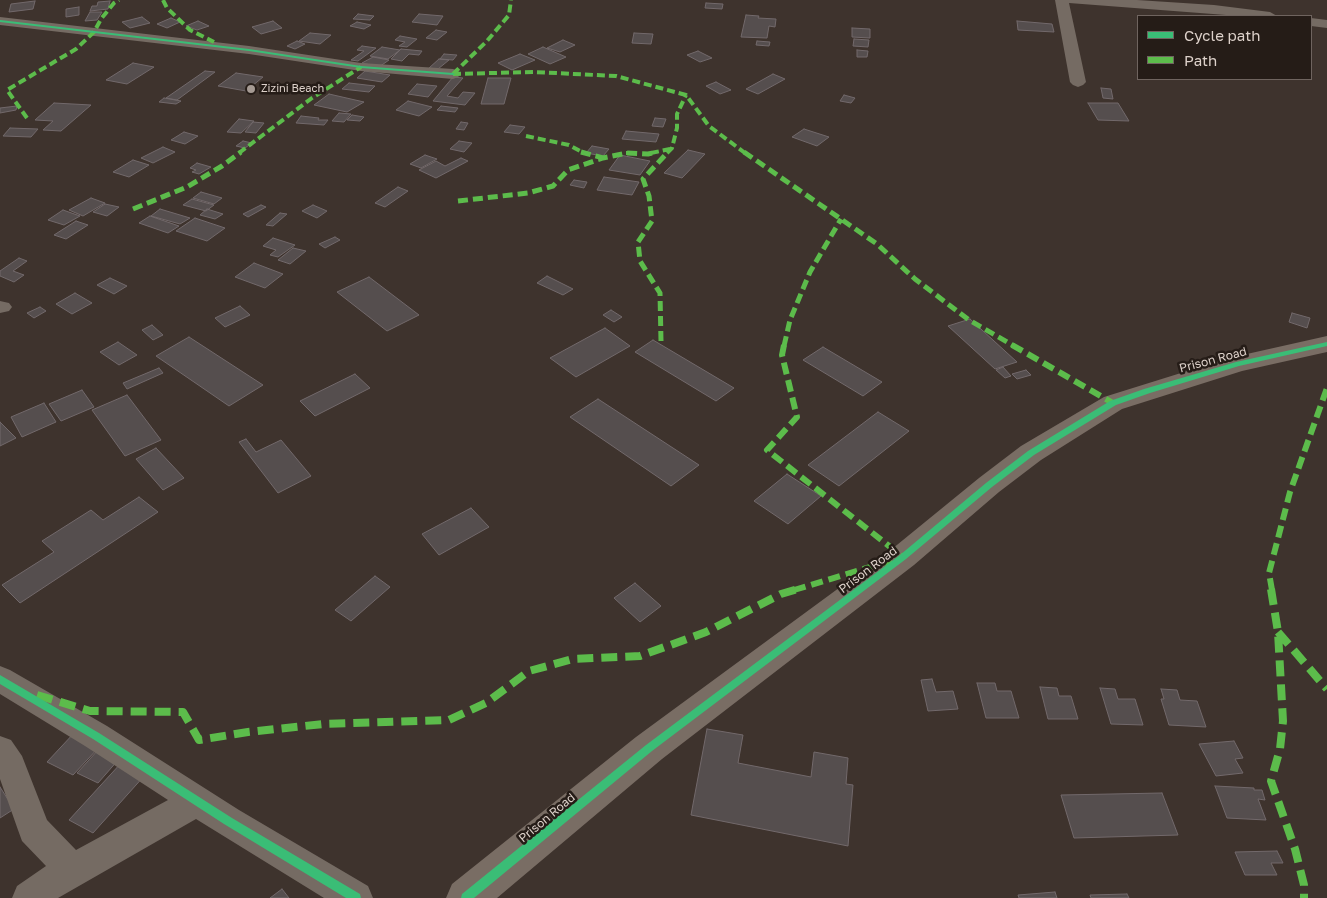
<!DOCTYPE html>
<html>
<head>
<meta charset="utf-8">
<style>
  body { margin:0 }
  #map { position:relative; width:1327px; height:898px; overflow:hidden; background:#3e332d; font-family:"Golos Text",sans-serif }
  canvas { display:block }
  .legend { position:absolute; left:1137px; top:15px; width:175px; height:65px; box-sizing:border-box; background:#251c17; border:1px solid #6f645f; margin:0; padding:6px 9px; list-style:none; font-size:15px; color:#ddd1ca }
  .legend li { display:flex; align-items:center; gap:10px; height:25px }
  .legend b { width:25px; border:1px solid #6f645f }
</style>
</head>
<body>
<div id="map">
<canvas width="1327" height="898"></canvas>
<ul class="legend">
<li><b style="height:6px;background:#3abd76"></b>Cycle path</li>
<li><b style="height:6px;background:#5cbc4b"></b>Path</li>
</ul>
</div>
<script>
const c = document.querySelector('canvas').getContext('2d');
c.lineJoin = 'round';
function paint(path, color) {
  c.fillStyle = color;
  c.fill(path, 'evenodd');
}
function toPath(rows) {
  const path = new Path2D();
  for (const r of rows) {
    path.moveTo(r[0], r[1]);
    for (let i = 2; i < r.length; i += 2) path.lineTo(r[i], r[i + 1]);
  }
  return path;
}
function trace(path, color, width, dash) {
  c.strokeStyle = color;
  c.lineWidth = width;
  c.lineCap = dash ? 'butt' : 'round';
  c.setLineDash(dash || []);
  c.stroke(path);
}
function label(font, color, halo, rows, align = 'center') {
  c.font = font + ' "Golos Text",sans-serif';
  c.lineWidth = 5;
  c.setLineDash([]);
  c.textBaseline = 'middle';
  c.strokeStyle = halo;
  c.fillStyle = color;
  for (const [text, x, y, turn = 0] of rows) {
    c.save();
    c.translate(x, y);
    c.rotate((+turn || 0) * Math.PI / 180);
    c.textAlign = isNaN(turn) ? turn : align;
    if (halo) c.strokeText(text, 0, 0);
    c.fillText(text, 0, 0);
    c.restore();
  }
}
const building = toPath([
  [35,1,33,9,9,12,11,4,35,1],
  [110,1,108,9,90,11,92,6,97,6,98,2,110,1],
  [706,3,723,4,722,9,705,8,706,3],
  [79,7,79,15,66,17,66,9,79,7],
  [90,12,102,12,97,20,85,21,90,12],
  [358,14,374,16,370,20,353,19,358,14],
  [419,14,443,16,437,25,412,22,419,14],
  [746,15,759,16,758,18,776,19,775,27,769,26,767,38,741,37,746,15],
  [142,17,150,23,130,28,122,22,142,17],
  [171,18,180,22,167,28,157,24,171,18],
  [198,21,209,26,197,30,186,26,198,21],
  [273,21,282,28,261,34,252,27,273,21],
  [1017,21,1052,24,1054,32,1018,30,1017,21],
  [357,22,371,25,364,29,350,26,357,22],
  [852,28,870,29,870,38,852,37,852,28],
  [436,30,447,32,437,40,426,38,436,30],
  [310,33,331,35,320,44,299,41,310,33],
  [634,33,653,34,651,44,632,43,634,33],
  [400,36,417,39,407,47,399,46,405,42,395,40,400,36],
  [854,39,869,40,868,47,853,46,854,39],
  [563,40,575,45,560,52,547,48,563,40],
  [297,41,305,44,295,49,287,46,297,41],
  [757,41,770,42,769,46,756,45,757,41],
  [362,46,376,48,358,61,351,60,364,51,357,50,362,46],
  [382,47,400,50,388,59,370,56,382,47],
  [543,47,566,57,550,64,528,54,543,47],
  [401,49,422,51,419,55,409,54,402,61,391,59,401,49],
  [857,50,868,51,867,57,857,57,857,50],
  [698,51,712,58,700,62,687,55,698,51],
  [444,54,457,55,453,60,440,59,444,54],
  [520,54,535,60,512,70,498,63,520,54],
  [373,57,389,60,379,67,362,63,373,57],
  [439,59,449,60,438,69,429,68,439,59],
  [133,63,154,67,127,84,106,80,133,63],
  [205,71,215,72,177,100,166,98,205,71],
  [365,71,390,75,382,82,357,78,365,71],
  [236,73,263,77,246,91,218,86,236,73],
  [773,74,785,79,758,94,746,89,773,74],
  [453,77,463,78,447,96,458,98,463,92,475,93,465,105,433,101,453,77],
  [488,78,511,78,504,104,481,104,488,78],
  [716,82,731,90,720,94,706,86,716,82],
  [349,83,375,86,369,92,342,89,349,83],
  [417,84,437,86,428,97,408,94,417,84],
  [1101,88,1111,89,1113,99,1103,98,1101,88],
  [329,94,364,102,347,112,314,105,329,94],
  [844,95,855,98,851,103,840,101,844,95],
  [164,98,181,101,176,104,159,102,164,98],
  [408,101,432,107,419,116,396,110,408,101],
  [54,103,91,105,61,131,43,130,53,121,35,120,54,103],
  [1088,103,1118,103,1129,121,1098,120,1088,103],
  [17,106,16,110,0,113,0,108,17,106],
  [441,106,458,108,455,112,437,110,441,106],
  [339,113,351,114,344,122,332,121,339,113],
  [352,115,364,117,360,121,347,120,352,115],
  [301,116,319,118,318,120,328,120,324,125,296,123,301,116],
  [655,118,666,119,663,127,652,126,655,118],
  [239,119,254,121,241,133,227,132,239,119],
  [253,122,264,123,256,133,245,132,253,122],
  [461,122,468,123,464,130,456,129,461,122],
  [510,125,525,127,519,134,504,132,510,125],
  [10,128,38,129,31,137,3,136,10,128],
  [804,129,829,137,817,146,792,137,804,129],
  [626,131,659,134,656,142,622,139,626,131],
  [184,132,198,136,185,144,171,140,184,132],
  [243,141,252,143,245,148,236,146,243,141],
  [459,141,472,143,464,152,450,149,459,141],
  [592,146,609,149,603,156,586,153,592,146],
  [163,147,175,152,153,163,141,158,163,147],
  [688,150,705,154,682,178,664,173,688,150],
  [425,155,437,159,421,168,410,164,425,155],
  [620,155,650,161,640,175,609,170,620,155],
  [461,158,468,161,436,178,419,170,436,161,445,166,461,158],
  [133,160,149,165,129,177,113,172,133,160],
  [197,163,211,167,199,174,192,172,196,170,190,168,197,163],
  [604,177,639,182,632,195,597,190,604,177],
  [574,180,587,182,584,188,570,185,574,180],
  [398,187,408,191,385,207,375,203,398,187],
  [201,192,222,198,214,204,193,198,201,192],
  [91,198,105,203,83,216,69,210,91,198],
  [192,199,214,205,206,211,183,205,192,199],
  [105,204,119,207,107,216,93,212,105,204],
  [261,205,266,207,248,217,243,214,261,205],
  [313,205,327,211,317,218,302,211,313,205],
  [160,209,190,218,180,224,151,216,160,209],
  [207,209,223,214,215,219,200,215,207,209],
  [63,210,80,216,64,225,48,220,63,210],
  [280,213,287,214,273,226,266,225,280,213],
  [150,216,179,226,168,233,139,223,150,216],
  [195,218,225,228,207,241,176,231,195,218],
  [76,221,88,225,66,239,54,235,76,221],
  [335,237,340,240,325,248,319,244,335,237],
  [273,238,295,245,278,257,270,255,276,250,263,246,273,238],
  [293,248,306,251,290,264,278,260,293,248],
  [19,258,27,261,13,271,24,275,14,282,0,276,0,271,19,258],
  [254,263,283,274,265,288,235,277,254,263],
  [547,276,573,289,563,295,537,283,547,276],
  [369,277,419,315,387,331,337,292,369,277],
  [110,278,127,286,114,294,97,285,110,278],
  [75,293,92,303,72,314,56,304,75,293],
  [240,306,250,315,225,327,215,318,240,306],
  [40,307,46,311,34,318,27,313,40,307],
  [611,310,622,317,614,322,603,315,611,310],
  [1292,313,1310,318,1307,328,1289,322,1292,313],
  [970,319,1017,362,995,369,948,326,970,319],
  [152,325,163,335,153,340,142,330,152,325],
  [605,328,630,346,576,377,550,358,605,328],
  [189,337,263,385,229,406,156,356,189,337],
  [653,340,734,388,716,401,635,352,653,340],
  [118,342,137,355,119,365,100,352,118,342],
  [823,347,882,382,863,396,803,360,823,347],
  [1003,367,1011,376,1005,378,996,370,1003,367],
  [159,368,163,373,127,389,123,383,159,368],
  [1026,370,1031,375,1017,379,1012,374,1026,370],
  [355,374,370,388,315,416,300,401,355,374],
  [82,390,94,407,61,421,49,404,82,390],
  [127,395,161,440,125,456,92,410,127,395],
  [598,399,699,465,671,486,570,417,598,399],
  [44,403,56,422,22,437,11,417,44,403],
  [878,412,909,431,839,486,808,465,878,412],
  [0,422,16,438,0,446,0,422],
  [246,439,256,452,281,440,311,476,278,493,239,442,246,439],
  [156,448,184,478,163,490,136,459,156,448],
  [787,474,821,496,788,524,754,501,787,474],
  [139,497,158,512,20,603,2,585,54,552,42,541,91,510,103,520,139,497],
  [471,508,489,527,439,555,422,534,471,508],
  [375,576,390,587,351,621,335,610,375,576],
  [635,583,661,606,640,622,614,598,635,583],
  [932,679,936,692,953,691,958,709,928,711,921,680,932,679],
  [977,683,995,683,997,691,1011,691,1019,718,986,718,977,683],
  [1040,687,1057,688,1059,696,1071,696,1078,719,1048,719,1040,687],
  [1100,688,1115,689,1118,699,1135,699,1143,725,1111,724,1100,688],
  [1161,689,1177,690,1180,700,1197,701,1206,727,1169,725,1161,699,1164,699,1161,689],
  [707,729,743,735,738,763,811,777,814,752,848,758,846,784,853,785,848,846,691,815,707,729],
  [75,732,101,745,73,775,47,762,75,732],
  [1234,741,1243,758,1235,759,1243,773,1216,776,1199,744,1234,741],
  [99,749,119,759,98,783,77,773,99,749],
  [122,762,145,775,93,833,69,820,122,762],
  [1215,786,1254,788,1254,790,1262,790,1265,800,1258,799,1266,820,1227,818,1215,786],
  [0,787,14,809,0,818,0,787],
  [1162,793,1178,835,1074,838,1061,795,1162,793],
  [1277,851,1283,863,1271,863,1277,875,1245,875,1235,852,1277,851],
  [282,889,289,898,270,898,282,889],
  [1055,892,1057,898,1019,898,1018,895,1055,892],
  [1127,894,1129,898,1091,898,1090,895,1127,894]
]);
paint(building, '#554e4e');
trace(building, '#72696b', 1);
paint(toPath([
  [1055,0,1137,0,1214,5,1270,12,1277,16,1239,16,1069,3,1086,82,1083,85,1078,87,1073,85,1070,82,1055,0],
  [0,17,249,46,361,63,453,69,458,71,461,74,458,77,453,79,361,71,249,54,0,25,0,17],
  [1311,18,1327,20,1327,28,1311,26,1311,18],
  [0,301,9,303,12,307,9,311,0,313,0,301],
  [0,666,10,670,107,726,239,810,368,886,373,898,324,898,196,819,58,898,12,898,17,886,46,866,22,841,18,830,0,779,0,736,11,740,22,756,47,820,76,850,168,800,85,746,0,694,0,666]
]), '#756b63');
paint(toPath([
  [1327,336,1327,352,1242,371,1122,409,1041,460,999,492,914,565,662,759,497,898,446,898,452,884,636,737,892,549,979,478,1021,446,1104,397,1229,358,1327,336]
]), '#796d64');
trace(toPath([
  [163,0,167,8,190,30,214,42],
  [453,74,534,72,616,76,686,95,709,126,745,153],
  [453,74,487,41,509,15,511,0],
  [27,118,7,90,76,49,94,32,101,19,114,3,119,0],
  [526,136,569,145,584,153],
  [239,153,312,98,361,67],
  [626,153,632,153],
  [651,153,670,149],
  [667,153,672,148,677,128,677,114,686,95]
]), '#5cbc4b', 4, [8, 4]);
trace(toPath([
  [581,152,603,158],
  [744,152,877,244,915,279,969,320,1014,346],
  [458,201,528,193,553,186,568,170,603,158,627,153,648,154,657,152],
  [133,209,187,187,222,166,241,152],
  [661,341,660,293,640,261,638,242,652,221,649,196,643,179,668,152],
  [784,346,790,320,810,272,841,219]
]), '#5cbc4b', 5, [10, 5]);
trace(toPath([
  [784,345,782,355,797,417,767,450,903,557],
  [1012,345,1113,403],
  [794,590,893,560],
  [1272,590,1269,573,1290,492,1327,388]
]), '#5cbc4b', 6, [12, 6]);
trace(toPath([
  [1271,589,1278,632,1283,721,1280,749,1271,781,1295,849,1304,885,1304,898],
  [1278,632,1327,689],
  [37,695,90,711,183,712,199,740,248,732,323,724,449,720,486,703,529,671,573,659,640,656,706,632,781,594,798,589]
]), '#5cbc4b', 8, [16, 8]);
paint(toPath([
  [0,20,249,49,361,66,453,73,455,74,453,75,361,68,249,51,0,22,0,20],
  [1327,342,1327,346,1239,366,1150,393,1116,405,1034,455,992,487,906,559,652,751,474,898,461,898,462,894,646,745,900,555,986,483,1028,451,1110,401,1144,389,1236,362,1327,342],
  [0,675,99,733,232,818,360,894,361,898,346,898,224,824,93,739,0,684,0,675]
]), '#3abd76');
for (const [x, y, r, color] of [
  [251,89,5,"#a59a93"]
]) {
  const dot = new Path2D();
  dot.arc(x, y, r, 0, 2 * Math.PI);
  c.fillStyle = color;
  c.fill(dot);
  trace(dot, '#251c17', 2);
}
label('11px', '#ddd1ca', '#251c17', [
  ["Zizini Beach",261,89]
], 'left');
label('12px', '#ddd1ca', '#251c17', [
  ["Prison Road",1213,360,-15],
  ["Prison Road",868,570,-37],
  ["Prison Road",547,818,-40]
]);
</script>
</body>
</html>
